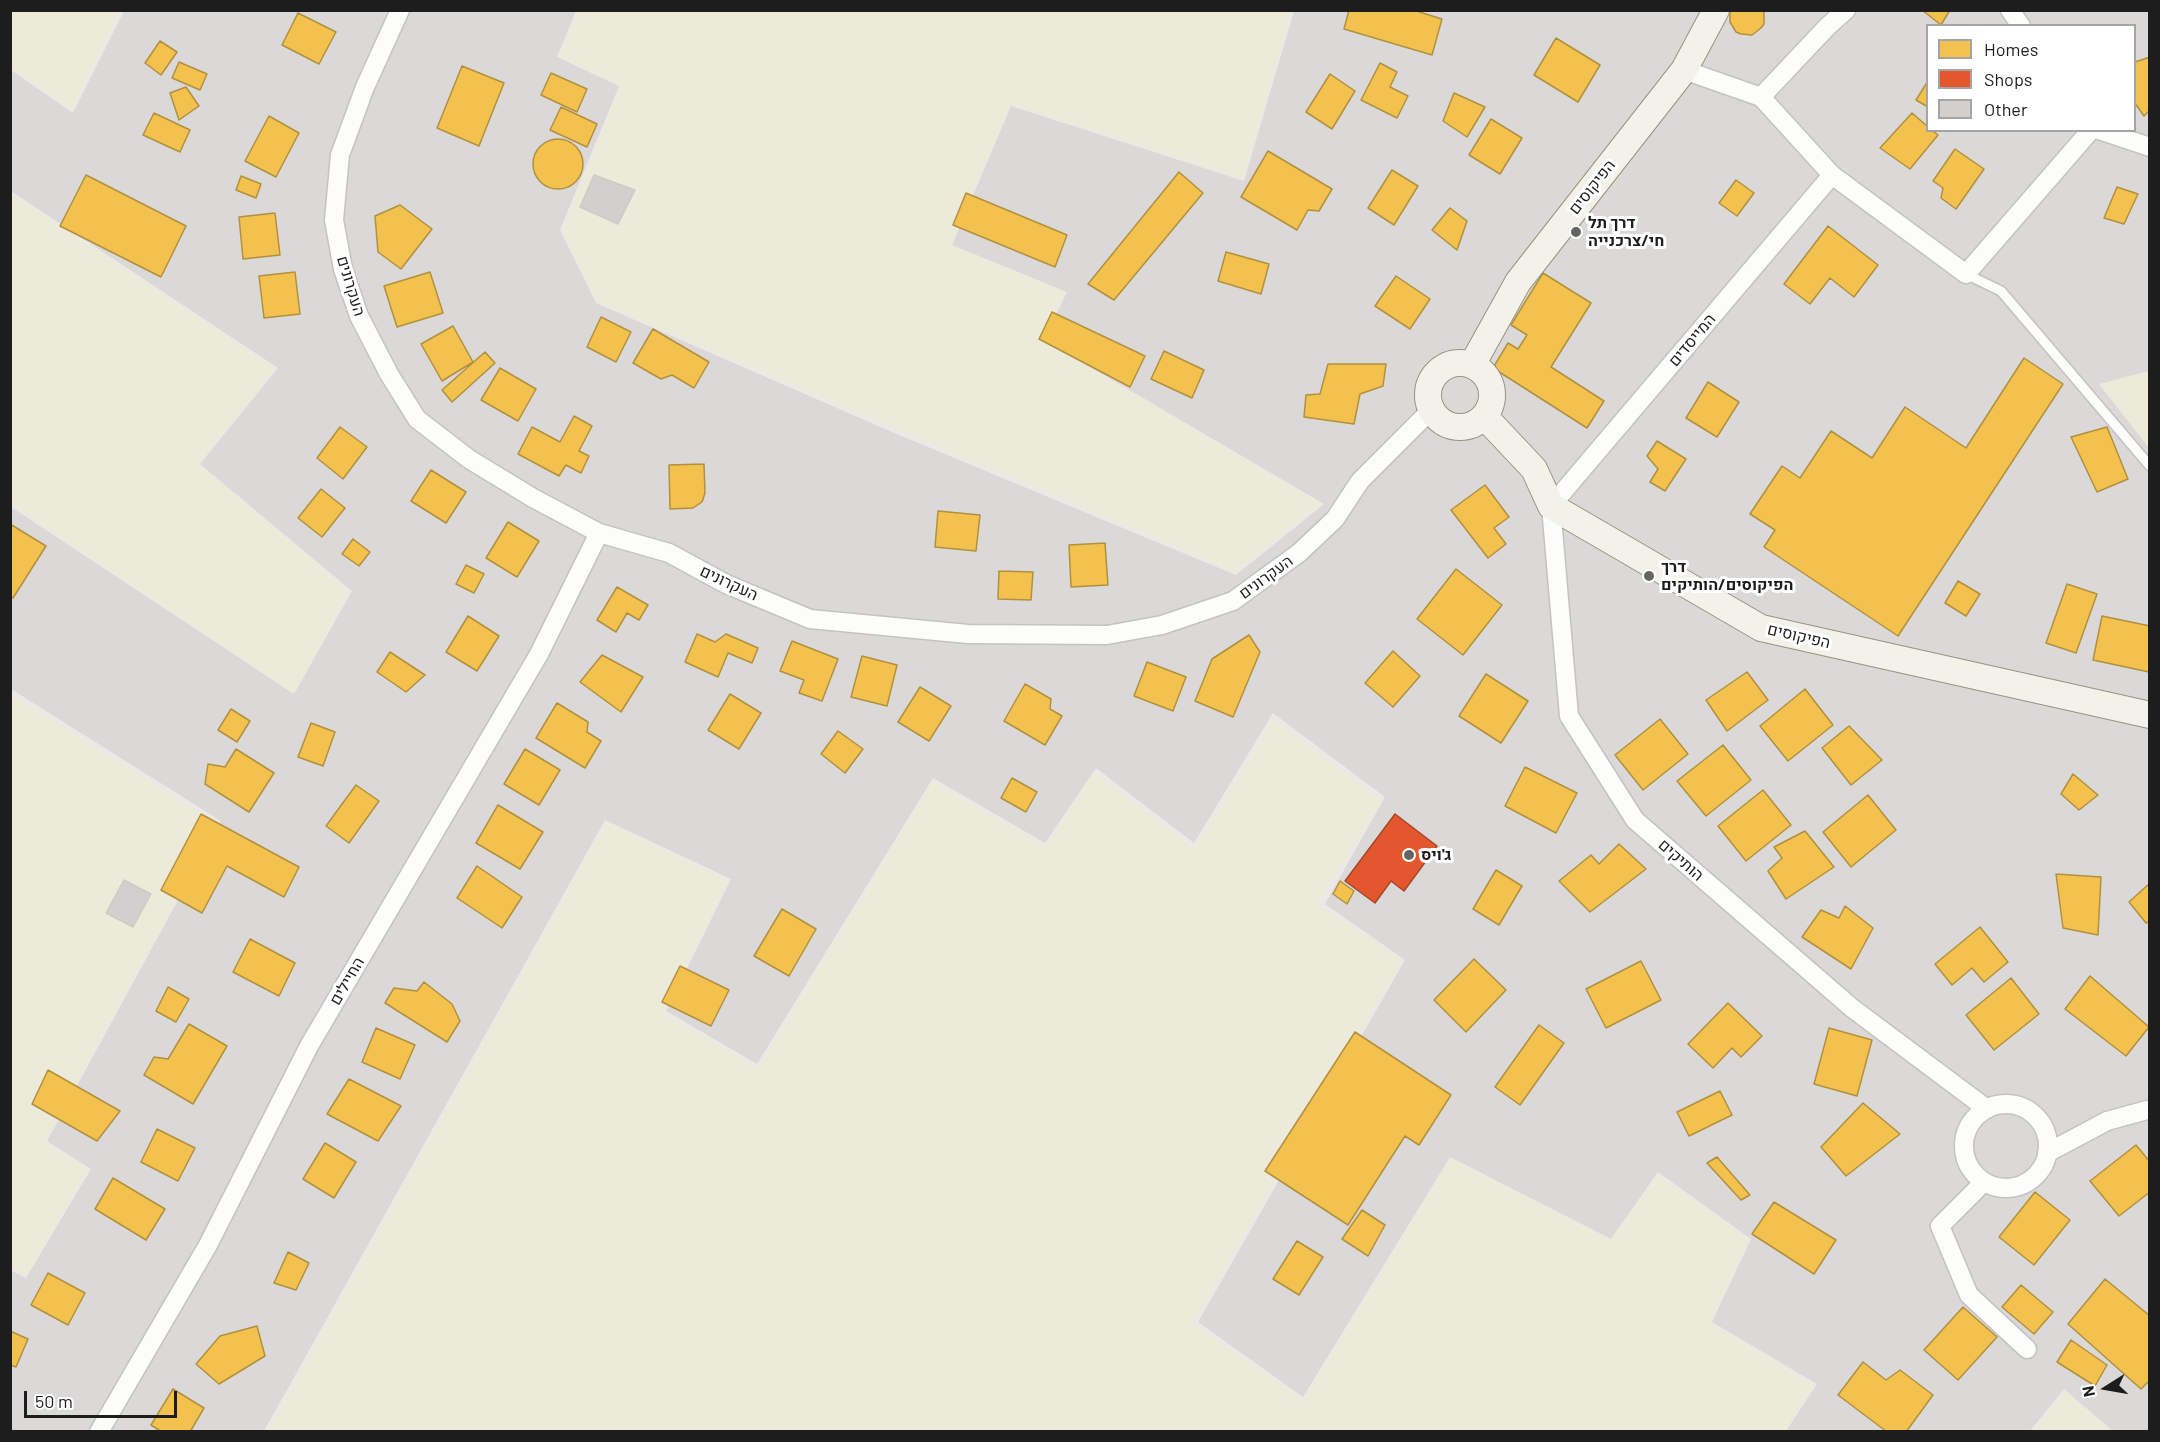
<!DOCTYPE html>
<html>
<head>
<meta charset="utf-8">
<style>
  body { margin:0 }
  #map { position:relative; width:2160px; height:1442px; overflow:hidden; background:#ebe9e6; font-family:Barlow,sans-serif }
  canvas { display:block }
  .frame { position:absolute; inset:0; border:12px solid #1d1d1d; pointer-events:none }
  .legend { position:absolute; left:1926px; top:24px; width:210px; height:108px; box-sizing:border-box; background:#fff; border:2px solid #a5a5a5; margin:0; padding:8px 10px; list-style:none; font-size:18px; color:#1d1d1d }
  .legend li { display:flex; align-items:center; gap:12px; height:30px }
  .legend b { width:30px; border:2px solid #a5a5a5 }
  .north { position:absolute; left:2076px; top:1358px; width:60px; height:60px; -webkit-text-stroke:4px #fff; paint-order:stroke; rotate:259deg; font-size:16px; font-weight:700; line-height:24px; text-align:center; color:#1d1d1d }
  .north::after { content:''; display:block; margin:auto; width:21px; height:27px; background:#1d1d1d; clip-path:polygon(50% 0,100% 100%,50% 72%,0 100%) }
  .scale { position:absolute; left:24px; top:1391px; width:153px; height:27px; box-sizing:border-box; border:3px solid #1d1d1d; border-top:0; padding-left:8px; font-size:18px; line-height:21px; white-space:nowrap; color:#1d1d1d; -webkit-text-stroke:4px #fff; paint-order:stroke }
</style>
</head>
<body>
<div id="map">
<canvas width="2160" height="1442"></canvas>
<div class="frame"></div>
<ul class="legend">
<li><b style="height:16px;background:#f2c14e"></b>Homes</li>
<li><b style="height:16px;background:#e4572e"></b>Shops</li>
<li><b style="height:16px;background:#d2cfcd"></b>Other</li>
</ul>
<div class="north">N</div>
<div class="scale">50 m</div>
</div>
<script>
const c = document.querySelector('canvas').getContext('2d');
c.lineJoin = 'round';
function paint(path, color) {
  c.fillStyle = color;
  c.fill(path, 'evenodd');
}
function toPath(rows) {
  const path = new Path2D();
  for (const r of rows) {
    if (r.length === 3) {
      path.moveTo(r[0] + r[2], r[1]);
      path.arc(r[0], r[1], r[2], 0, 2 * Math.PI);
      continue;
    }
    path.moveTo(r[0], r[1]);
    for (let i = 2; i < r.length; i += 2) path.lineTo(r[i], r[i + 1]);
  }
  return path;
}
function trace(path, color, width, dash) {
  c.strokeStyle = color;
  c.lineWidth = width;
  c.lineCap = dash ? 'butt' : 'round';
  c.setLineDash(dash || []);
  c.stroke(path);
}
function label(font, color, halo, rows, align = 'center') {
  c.font = font + ' Barlow,Heebo,sans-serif';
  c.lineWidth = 6;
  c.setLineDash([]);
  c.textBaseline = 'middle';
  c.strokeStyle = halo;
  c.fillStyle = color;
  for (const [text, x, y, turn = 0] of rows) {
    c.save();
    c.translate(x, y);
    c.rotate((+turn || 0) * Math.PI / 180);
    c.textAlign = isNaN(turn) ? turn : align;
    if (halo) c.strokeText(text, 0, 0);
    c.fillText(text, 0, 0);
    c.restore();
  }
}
paint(toPath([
  [124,11,576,11,557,57,619,86,560,230,596,303,892,432,1236,575,1324,504,1044,340,1067,292,952,245,1011,106,1244,181,1294,11,2149,11,2150,1085,2147,1093,2150,1096,2150,1428,2147,1431,2113,1431,2064,1389,2030,1431,1786,1431,1817,1384,1712,1322,1751,1239,1658,1172,1611,1239,1450,1157,1303,1397,1198,1322,1405,960,1325,904,1385,797,1273,713,1194,843,1096,768,1045,843,933,778,757,1064,666,1011,731,879,605,820,264,1431,11,1431,10,1270,26,1278,91,1169,47,1141,221,821,11,689,11,507,294,694,352,591,200,464,278,368,11,191,11,70,73,113],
  [1928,26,2134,26,2134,130,1928,130]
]), '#dad9d7');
paint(toPath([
  [10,11,120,11,72,110,11,68],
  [578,11,1292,11,1243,179,1010,104,951,245,1065,292,1043,340,1321,504,1235,572,596,301,562,230,621,85,559,56],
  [11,194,275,368,199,464,349,591,294,693,11,504],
  [2149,371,2150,371,2149,448,2099,384],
  [11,694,201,814,218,821,45,1142,88,1169,26,1276,11,1267],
  [1273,720,1381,800,1317,904,1402,959,1193,1323,1303,1400,1451,1158,1610,1240,1658,1175,1749,1239,1710,1323,1814,1385,1785,1432,267,1432,606,822,728,880,663,1014,758,1068,932,782,1046,847,1093,773,1195,848],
  [2065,1391,2111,1431,2032,1431]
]), '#ecebd9');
const homes = toPath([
  [1349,10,1413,10,1442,19,1432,55,1344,29,1349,10],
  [1730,10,1764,10,1764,24,1761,28,1752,35,1741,34,1736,32,1730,22,1730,10],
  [1922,10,1950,10,1941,25,1922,10],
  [298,13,336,32,319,64,282,45,298,13],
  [1556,38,1600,65,1578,102,1534,75,1556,38],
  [160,41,177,52,161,75,145,63,160,41],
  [2150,57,2150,110,2144,116,2134,102,2135,62,2150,57],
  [179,62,207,74,200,90,172,78,179,62],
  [1380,63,1397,72,1390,87,1408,96,1397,118,1361,100,1380,63],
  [462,66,504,83,479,146,437,128,462,66],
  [551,73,587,89,577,112,541,95,551,73],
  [1330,74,1355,91,1332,129,1306,112,1330,74],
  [1928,81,1928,107,1916,100,1928,81],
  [186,87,199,106,179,120,170,93,186,87],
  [1454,93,1485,107,1467,137,1443,121,1454,93],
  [561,107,597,124,587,147,550,130,561,107],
  [154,113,190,130,180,152,143,135,154,113],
  [1912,113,1928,127,1928,130,1932,130,1938,135,1910,169,1880,148,1912,113],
  [269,116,299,133,276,177,245,161,269,116],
  [1491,119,1522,138,1500,174,1469,155,1491,119],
  [558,164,25],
  [1955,149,1984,169,1956,209,1941,198,1943,188,1933,181,1955,149],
  [1268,151,1332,189,1319,211,1308,210,1297,230,1241,197,1268,151],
  [1392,170,1418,186,1394,225,1368,208,1392,170],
  [1179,172,1203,193,1114,300,1088,284,1179,172],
  [86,175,186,226,161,277,60,226,86,175],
  [241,176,261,184,256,198,236,190,241,176],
  [1736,180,1754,193,1737,216,1719,203,1736,180],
  [2117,187,2138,194,2124,224,2104,218,2117,187],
  [966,193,1067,235,1055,267,953,225,966,193],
  [400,205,432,229,401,269,378,252,375,216,400,205],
  [1450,208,1467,221,1457,250,1432,230,1450,208],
  [275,213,280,255,243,259,239,217,275,213],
  [1828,226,1878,265,1854,297,1830,278,1810,304,1784,284,1828,226],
  [1226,252,1269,264,1261,294,1218,281,1226,252],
  [295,272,300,314,264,318,259,276,295,272],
  [430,272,443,313,397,327,384,286,430,272],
  [1543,273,1591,303,1551,367,1604,401,1587,428,1493,368,1508,343,1518,349,1527,335,1511,325,1543,273],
  [1396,276,1430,299,1410,329,1375,306,1396,276],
  [1052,312,1145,356,1130,387,1039,339,1052,312],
  [601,317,631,332,616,362,587,347,601,317],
  [453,326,473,362,442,381,421,344,453,326],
  [653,329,709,362,694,388,672,375,661,379,633,363,653,329],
  [1164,351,1204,370,1192,398,1151,379,1164,351],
  [485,352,495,363,452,402,442,390,485,352],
  [2024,358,2063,384,1898,636,1764,547,1775,530,1750,514,1782,466,1800,478,1831,431,1872,458,1905,407,1966,448,2024,358],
  [1328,364,1386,364,1383,386,1360,394,1354,424,1304,417,1306,395,1320,394,1328,364],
  [500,368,536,389,518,421,481,400,500,368],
  [1708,382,1739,402,1717,437,1686,418,1708,382],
  [574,416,592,426,579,451,589,456,581,473,566,465,559,476,518,454,532,427,560,442,574,416],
  [340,427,367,447,343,479,317,458,340,427],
  [2107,427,2128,479,2097,492,2071,437,2107,427],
  [1657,441,1686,459,1665,491,1650,482,1658,469,1647,456,1657,441],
  [704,464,705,493,702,502,693,508,670,509,669,465,704,464],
  [431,470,466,492,446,523,411,501,431,470],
  [1485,485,1509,517,1494,528,1506,544,1488,558,1451,510,1485,485],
  [321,489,345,508,322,537,298,518,321,489],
  [938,511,980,515,976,551,935,547,938,511],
  [508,522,539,541,517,577,486,558,508,522],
  [10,524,46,546,13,598,10,597,10,524],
  [353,539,370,552,359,566,342,554,353,539],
  [1105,543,1108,585,1071,587,1069,545,1105,543],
  [466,565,484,574,474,593,456,584,466,565],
  [1456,569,1502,605,1463,655,1417,619,1456,569],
  [999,571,1033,572,1031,600,998,599,999,571],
  [1958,581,1980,594,1966,616,1945,603,1958,581],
  [2067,584,2097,594,2076,653,2046,643,2067,584],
  [617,587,648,605,639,620,627,613,616,632,597,620,617,587],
  [468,616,499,636,477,671,446,652,468,616],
  [2102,616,2150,626,2149,672,2093,660,2102,616],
  [697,634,715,642,726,634,758,648,752,663,728,653,718,677,685,662,697,634],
  [1249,635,1260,652,1233,717,1195,701,1212,659,1249,635],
  [792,641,838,659,822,701,799,693,804,680,780,671,792,641],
  [1393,651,1420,676,1393,707,1365,683,1393,651],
  [390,652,425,675,406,692,377,672,390,652],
  [602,655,643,677,621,712,580,682,602,655],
  [862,656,897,665,887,706,851,697,862,656],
  [1147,662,1186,677,1173,711,1134,696,1147,662],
  [1747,672,1768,700,1727,731,1706,700,1747,672],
  [1486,674,1528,701,1501,743,1459,716,1486,674],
  [1025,684,1051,699,1050,709,1062,716,1045,745,1004,721,1025,684],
  [920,687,951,706,929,741,898,722,920,687],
  [1805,689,1833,725,1788,761,1760,726,1805,689],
  [730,694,761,713,739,749,708,730,730,694],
  [557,703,588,722,587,732,601,741,585,768,536,738,557,703],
  [231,709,250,721,237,742,218,730,231,709],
  [1660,719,1688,754,1643,790,1615,755,1660,719],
  [311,723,335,732,323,766,298,757,311,723],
  [1849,726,1882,760,1851,785,1822,748,1849,726],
  [838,731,863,749,845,773,821,754,838,731],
  [1723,745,1751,780,1706,816,1677,781,1723,745],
  [236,749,274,773,249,812,205,784,208,764,225,767,236,749],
  [525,749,560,770,539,805,504,784,525,749],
  [1525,767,1577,793,1556,833,1505,806,1525,767],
  [2073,774,2098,795,2079,810,2061,794,2073,774],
  [1012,778,1037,792,1026,812,1001,798,1012,778],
  [356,785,379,801,349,843,326,826,356,785],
  [1763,790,1791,825,1746,861,1718,826,1763,790],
  [1868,795,1896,830,1851,867,1823,832,1868,795],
  [498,805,543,832,520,869,476,843,498,805],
  [201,814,299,867,284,897,227,866,202,913,161,890,201,814],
  [1805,831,1834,867,1786,899,1768,871,1782,858,1774,847,1805,831],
  [1619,844,1646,869,1590,912,1559,881,1591,855,1599,864,1619,844],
  [477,866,522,897,502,928,457,898,477,866],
  [1496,870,1522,886,1499,925,1473,909,1496,870],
  [2056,874,2101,877,2098,935,2063,928,2056,874],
  [1340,881,1354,891,1347,904,1333,894,1340,881],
  [2150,883,2150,921,2146,923,2129,902,2150,883],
  [1845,906,1873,928,1851,969,1802,937,1821,910,1839,918,1845,906],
  [782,909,816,929,789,976,754,956,782,909],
  [1980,927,2008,962,1984,982,1972,968,1952,985,1935,964,1980,927],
  [250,939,295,963,279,996,233,972,250,939],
  [1474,959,1506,990,1466,1032,1434,1000,1474,959],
  [1641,961,1661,1000,1606,1028,1586,989,1641,961],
  [680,966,729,990,711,1026,662,1002,680,966],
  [2090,976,2149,1027,2126,1056,2065,1009,2090,976],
  [2011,978,2039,1014,1994,1050,1966,1015,2011,978],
  [424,982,452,1004,460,1021,447,1042,385,1003,394,988,417,991,424,982],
  [168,987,189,999,176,1022,156,1011,168,987],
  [1728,1003,1762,1036,1741,1057,1732,1048,1713,1068,1688,1044,1728,1003],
  [189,1024,227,1046,193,1104,144,1075,154,1057,168,1059,189,1024],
  [1539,1025,1564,1043,1520,1105,1495,1087,1539,1025],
  [376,1028,415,1045,400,1079,362,1062,376,1028],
  [1829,1028,1872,1040,1857,1096,1814,1084,1829,1028],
  [1355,1032,1451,1095,1419,1145,1405,1136,1348,1225,1265,1171,1355,1032],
  [48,1070,120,1111,97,1141,32,1104,48,1070],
  [349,1079,401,1106,378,1141,327,1114,349,1079],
  [1720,1091,1732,1115,1689,1136,1677,1112,1720,1091],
  [1863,1103,1900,1134,1846,1176,1821,1147,1863,1103],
  [157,1129,195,1148,178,1181,141,1162,157,1129],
  [325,1143,356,1162,334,1198,303,1179,325,1143],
  [2136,1145,2150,1162,2150,1192,2119,1216,2090,1181,2136,1145],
  [1717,1157,1750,1195,1741,1200,1707,1163,1717,1157],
  [113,1178,165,1209,146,1240,95,1209,113,1178],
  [2035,1192,2070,1220,2034,1265,1999,1237,2035,1192],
  [1774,1202,1836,1240,1814,1274,1752,1234,1774,1202],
  [1362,1210,1385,1225,1368,1256,1342,1239,1362,1210],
  [1297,1241,1323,1257,1299,1295,1273,1279,1297,1241],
  [288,1252,309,1263,296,1290,274,1283,288,1252],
  [48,1273,85,1293,68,1325,31,1305,48,1273],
  [2105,1279,2150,1316,2150,1380,2141,1389,2068,1324,2105,1279],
  [2021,1285,2053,1312,2034,1334,2002,1307,2021,1285],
  [1963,1307,1997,1337,1958,1380,1924,1350,1963,1307],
  [257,1326,265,1356,219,1384,196,1364,220,1336,257,1326],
  [10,1331,28,1339,16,1367,10,1365,10,1331],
  [2071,1340,2107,1365,2095,1386,2057,1362,2071,1340],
  [1863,1362,1886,1380,1900,1370,1933,1395,1906,1432,1887,1432,1838,1395,1863,1362],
  [173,1389,204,1408,190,1432,162,1432,151,1425,173,1389]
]);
paint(homes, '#f2c14e');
trace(homes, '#b2903f', 1.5);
const shops = toPath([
  [1395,814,1437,846,1404,891,1391,881,1375,903,1345,881,1395,814]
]);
paint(shops, '#e4572e');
trace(shops, '#a84629', 1.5);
const building = toPath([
  [594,175,635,190,618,224,580,207,594,175],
  [124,880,151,894,133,927,106,913,124,880]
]);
paint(building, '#d2cfcd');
trace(building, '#cfcbc7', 1.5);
const lane = toPath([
  [1966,274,2001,291,2150,466]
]);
const street = toPath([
  [400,10,365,87,340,155,334,220,343,269,359,316,389,374,417,419,469,459,533,498,599,533,669,553,726,584,810,619,968,634,1107,635,1162,625,1233,601,1299,553,1335,519,1360,481,1431,410],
  [2010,10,2021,26],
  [1684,70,1761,97,1832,175,1966,274,2091,130],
  [1761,97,1827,27,1846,10],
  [2099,130,2150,147],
  [1832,175,1551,506,1569,716,1635,820,1852,1008,1987,1109],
  [2006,1146,42],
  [2047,1153,2107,1121,2147,1110],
  [1984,1182,1940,1226,1969,1295,2027,1349],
  [99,1432,208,1245,309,1046,539,654,599,533]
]);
const secondary = toPath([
  [1460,395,32],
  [1472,365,1518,282,1684,70,1716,10],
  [1484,416,1534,469,1551,506,1761,628,2150,715]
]);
trace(lane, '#c4c3c2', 12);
trace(street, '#c4c3c2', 21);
trace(secondary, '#94957e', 28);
trace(lane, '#fcfcfb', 9);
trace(street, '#fcfcfb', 18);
trace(secondary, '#f3f2ea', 26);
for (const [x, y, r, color] of [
  [1576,232,6,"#656463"],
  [1649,576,6,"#656463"],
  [1409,855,6,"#656463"]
]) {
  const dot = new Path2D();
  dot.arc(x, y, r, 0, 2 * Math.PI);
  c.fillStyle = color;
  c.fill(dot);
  trace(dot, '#fff', 2);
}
label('16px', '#1d1d1d', '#fff', [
  ["הפיקוסים",1592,187,-52],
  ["העקרונים",351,286,73],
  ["המייסדים",1692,340,-50],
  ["העקרונים",1266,577,-36],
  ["העקרונים",729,583,25],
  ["הפיקוסים",1799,636,13],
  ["הותיקים",1681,860,41],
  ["החיילים",347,981,-60]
]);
label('bold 16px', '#1d1d1d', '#fff', [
  ["דרך תל",1588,223],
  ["חי/צרכנייה",1588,241],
  ["דרך",1661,567],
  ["הפיקוסים/הותיקים",1661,585],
  ["ג'ויס",1421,855]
], 'left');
</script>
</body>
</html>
